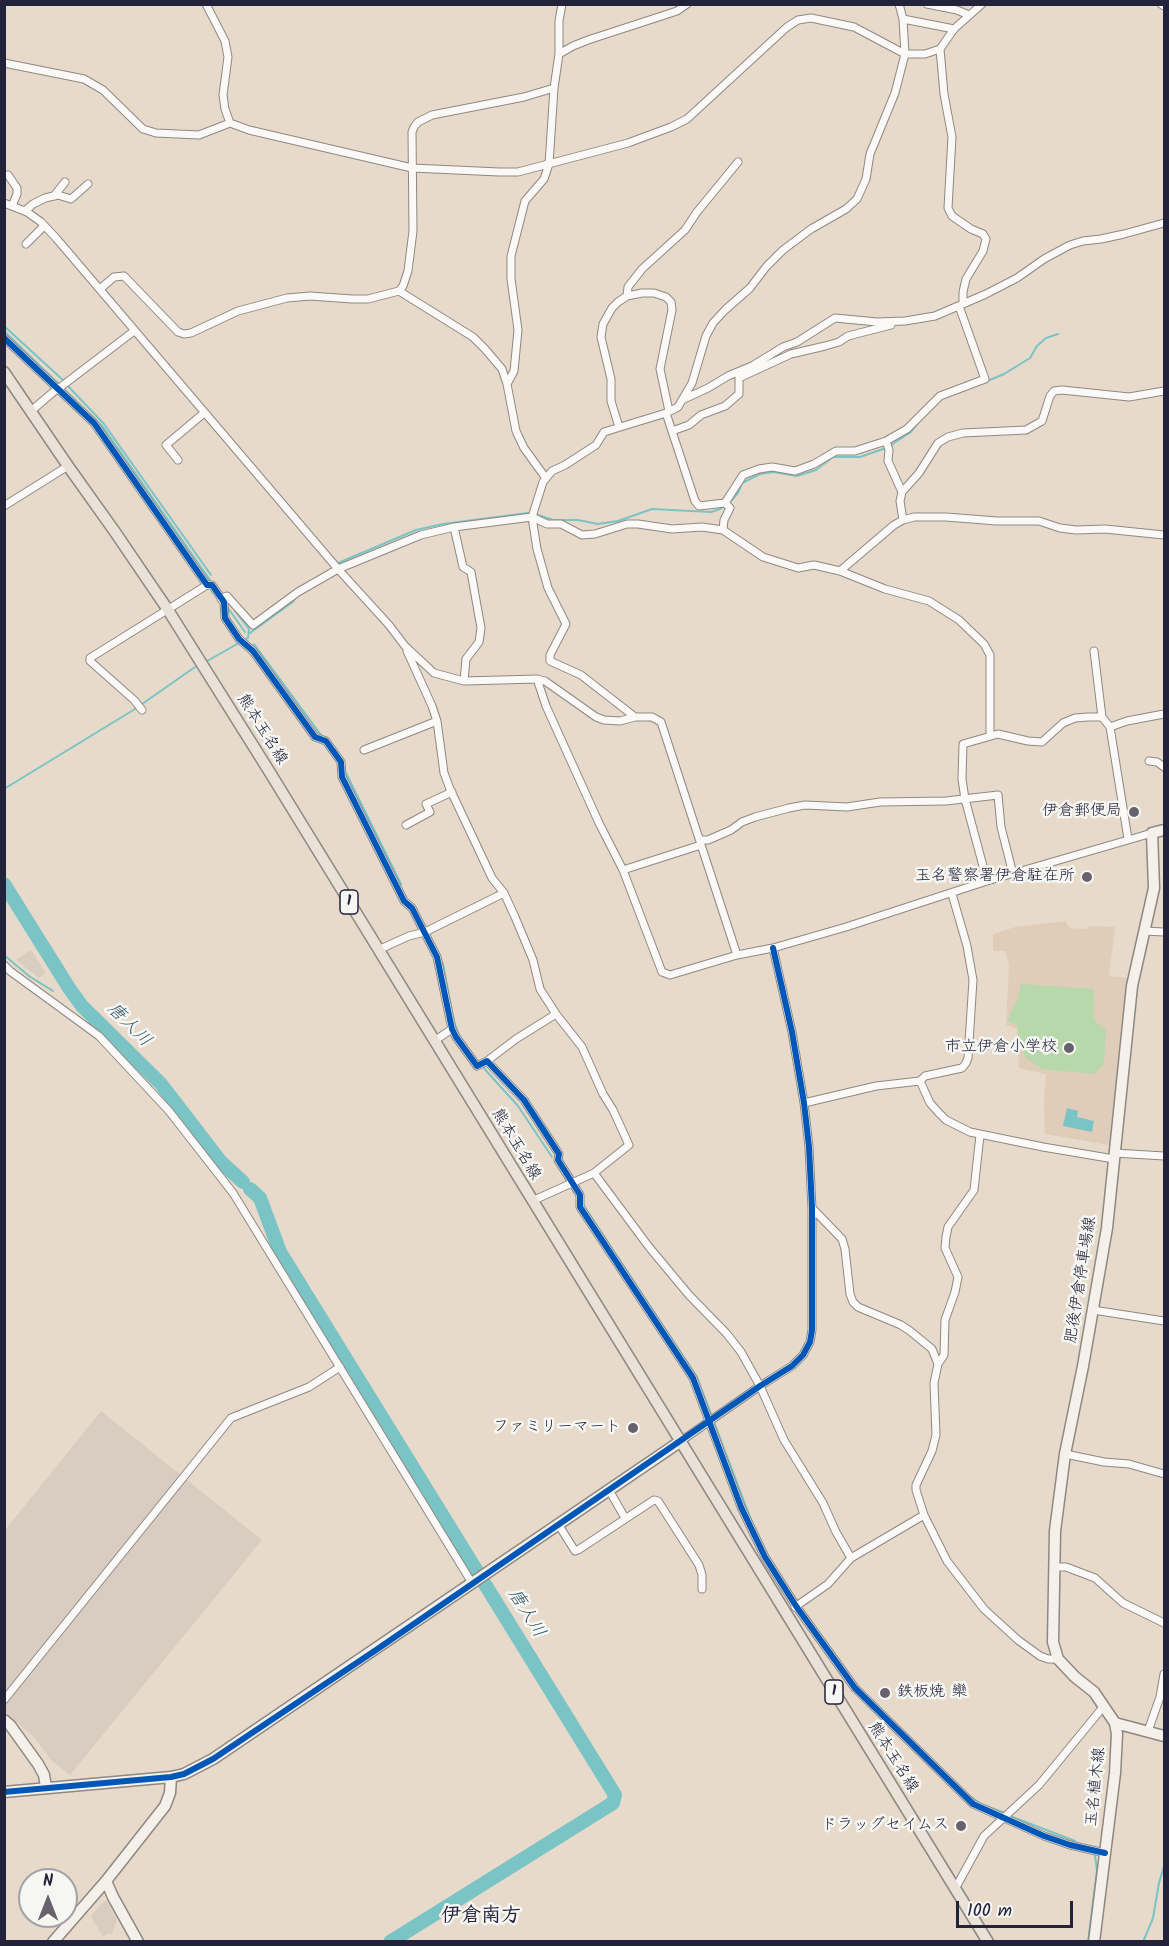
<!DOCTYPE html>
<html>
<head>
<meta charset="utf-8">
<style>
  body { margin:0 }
  #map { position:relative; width:1169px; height:1946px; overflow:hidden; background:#e7daca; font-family:Kalam,sans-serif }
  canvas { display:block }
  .frame { position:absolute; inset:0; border:6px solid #22223b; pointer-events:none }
  .north { position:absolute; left:18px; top:1868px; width:60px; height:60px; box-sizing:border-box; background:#f6f6f2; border:2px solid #a1a1a9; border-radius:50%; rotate:0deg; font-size:16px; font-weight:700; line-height:24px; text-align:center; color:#22223b }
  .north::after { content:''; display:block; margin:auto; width:21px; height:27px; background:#67626d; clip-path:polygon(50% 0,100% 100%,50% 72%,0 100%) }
  .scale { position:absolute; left:956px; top:1901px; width:117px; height:27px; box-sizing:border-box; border:3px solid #22223b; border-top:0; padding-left:8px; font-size:18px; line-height:21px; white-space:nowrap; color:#22223b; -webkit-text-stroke:4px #f6f6f2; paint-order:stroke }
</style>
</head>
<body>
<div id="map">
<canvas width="1169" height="1946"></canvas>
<div class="frame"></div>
<div class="north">N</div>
<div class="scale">100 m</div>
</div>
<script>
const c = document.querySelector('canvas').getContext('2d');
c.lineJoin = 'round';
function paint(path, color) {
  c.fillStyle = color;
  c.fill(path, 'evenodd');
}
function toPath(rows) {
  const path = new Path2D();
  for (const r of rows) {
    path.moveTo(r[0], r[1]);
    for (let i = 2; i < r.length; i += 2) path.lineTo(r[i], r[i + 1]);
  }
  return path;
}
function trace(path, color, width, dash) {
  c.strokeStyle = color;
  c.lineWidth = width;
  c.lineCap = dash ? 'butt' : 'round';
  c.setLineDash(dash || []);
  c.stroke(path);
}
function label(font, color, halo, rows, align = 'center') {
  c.font = font + ' Kalam,"Klee One",sans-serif';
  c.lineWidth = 5;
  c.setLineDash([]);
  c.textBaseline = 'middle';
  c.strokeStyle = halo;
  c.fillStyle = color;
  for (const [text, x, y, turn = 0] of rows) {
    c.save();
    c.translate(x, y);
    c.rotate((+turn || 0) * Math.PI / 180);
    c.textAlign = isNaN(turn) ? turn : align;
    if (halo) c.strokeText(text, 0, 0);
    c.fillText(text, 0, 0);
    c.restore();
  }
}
paint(toPath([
  [1066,921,1069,928,1088,929,1089,926,1115,927,1109,976,1129,978,1109,1145,1045,1134,1044,1103,1046,1074,1019,1068,1017,1029,1006,1025,1009,965,1005,951,993,951,993,934,1015,927]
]), '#dfcdba');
paint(toPath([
  [31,950,46,973,39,978,16,960],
  [101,1411,262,1540,70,1775,51,1760,35,1738,5,1712,5,1530],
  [104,1901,107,1901,117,1919,112,1934,109,1933,103,1937,91,1916]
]), '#d9cdc1');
paint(toPath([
  [1021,984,1094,989,1093,1017,1096,1022,1106,1030,1104,1064,1094,1074,1042,1069,1026,1058,1019,1041,1017,1025,1008,1021,1011,1012,1018,999]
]), '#b6d8ab');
paint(toPath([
  [1067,1108,1078,1111,1077,1117,1094,1121,1092,1132,1063,1126]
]), '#7ac4c6');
trace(toPath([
  [4,326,64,381],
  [4,331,103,427,210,580],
  [985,382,1004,374,1030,358,1037,346,1046,338,1058,334],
  [68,386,104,424,211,575],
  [891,445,911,432,922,418],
  [538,515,553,520,578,520,598,524,618,521,652,509,711,512,720,509,731,501,738,493,742,483,760,474,774,472,797,476,816,470,833,457,860,457,886,448],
  [338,563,416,530,443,524,528,513],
  [228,608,245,632],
  [250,633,294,601],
  [254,644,321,735],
  [207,661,248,638,249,629,235,611],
  [346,773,401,884],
  [4,789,135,709,195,667],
  [4,955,29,976,53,991],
  [440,958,443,964,454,1022,460,1037],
  [65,988,69,988],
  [481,1065,518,1106,552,1157],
  [582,1203,697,1377,753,1525],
  [970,1796,981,1804,1005,1813],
  [1010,1816,1075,1841],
  [1088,1942,1097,1870,1095,1856],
  [1143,1942,1153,1918,1159,1883,1164,1866]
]), '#7ac4c6', 2);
trace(toPath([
  [4,884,69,988,82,1006,161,1084,221,1162,243,1182],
  [250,1189,260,1198,280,1252,615,1795,613,1803,390,1942]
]), '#7ac4c6', 14);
const street = toPath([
  [206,4,225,41,228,57,223,95,225,109,230,123],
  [927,4,957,10,969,15],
  [1161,4,1164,6],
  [903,19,954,29],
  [940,49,944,94,952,137,948,208,952,216,971,229,983,234,986,239,983,251,966,279,963,292,963,304],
  [559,54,573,46,588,40,677,11,687,4],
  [4,63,84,79,103,90,143,129,156,133,199,135,230,123,249,130,412,168,499,172,518,172,628,143,671,127,687,119,787,27,798,20,811,18,854,27,905,54,925,54,940,49,954,29,982,4],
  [8,175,17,188,17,194,12,206],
  [54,196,65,182],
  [4,203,27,212,41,222,56,238,338,569,389,625,405,646,434,673,464,681,537,679,545,681,596,717,604,720,620,721,635,717,652,717,661,722,737,955],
  [25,211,33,204,45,198,58,195,71,199,88,184],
  [26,244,44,226],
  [100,289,114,277,124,276,178,332,184,334,191,333,238,311,287,298,310,296,352,299,368,299,399,291,403,286,408,271,413,231,412,132,414,127,418,122,432,115,524,97,554,88],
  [399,291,473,337,485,349,502,369,507,384,516,431,524,448,545,477],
  [627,296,628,287,642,269,685,230,697,212,738,162],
  [4,338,94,423,207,585,212,585,224,602,225,618,239,639,253,651,315,737,326,741,341,762,342,777,404,901,412,908,437,957,452,1029,456,1037,477,1066,487,1061,524,1100,559,1154,558,1160,580,1195,580,1207,693,1378,741,1507,765,1557,796,1606,855,1688,973,1804,1044,1836,1070,1845,1105,1853],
  [507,384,514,371,518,330,511,279,511,256,525,201,544,179,549,164,554,88,559,54,559,21,562,4],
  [58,389,134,331],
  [682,400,708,388,728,376,752,366,783,347,797,342,835,318,877,322,905,321,935,316,986,294,1017,278,1044,259,1070,245,1083,241,1101,239,1124,234,1164,223],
  [31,411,58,388],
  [666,413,695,501,699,506,725,503],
  [619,427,611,401,611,379,601,337,603,324,612,308,618,302,627,296,642,293,654,293,666,297,671,302,672,310,660,369,669,411],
  [672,431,689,425,701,415,725,406,739,394,739,378,791,354,825,346,839,342,848,336,891,325],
  [886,441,889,450,888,461,902,492],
  [178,460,166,445,204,413],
  [725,503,743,475,759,469,772,467,795,471,814,464,836,451,855,451,886,441,907,429,940,396,985,379,959,306],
  [4,506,68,466],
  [903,520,900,501,902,492,919,473,938,443,948,437,963,433,1026,430,1042,421,1050,396,1054,391,1062,390,1129,397,1164,391],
  [454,527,463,567,471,572,481,628,479,642,466,659,464,681],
  [723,530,724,520,730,508,725,503],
  [840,571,894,525,903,520,914,517,946,517,997,521,1039,521,1060,528,1076,530,1105,529,1164,535],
  [221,599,227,596,253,625,298,592,338,569,421,535,454,527,532,517,547,524,561,524,582,535,595,534,627,524,638,524,672,529,702,527,723,530,763,557,798,568,814,565,840,571,885,589,929,601,959,620,984,644,990,655,990,736],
  [407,651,432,706,437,721,444,773,450,789,492,878,504,893,515,917,533,960,540,989,556,1014,582,1047,603,1094,613,1110,629,1145,594,1173,532,1201],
  [1094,651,1102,717],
  [537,679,546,706,599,823,623,870,662,972,670,975,737,955,773,948,846,927,987,881,1152,833],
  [142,710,134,700,90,661,90,658,207,585],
  [635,717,581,675,550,661,550,655,566,624,548,588,537,549,532,517,543,482,552,471,565,465,596,445,604,432,666,413,678,407,692,383,706,336,713,323,725,310,750,288,766,267,783,250,811,229,846,209,857,199,866,179,870,154,895,93,905,54,903,19,899,4],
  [364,750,437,721],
  [1149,761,1157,762,1164,767],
  [406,825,430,812,426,804,452,792],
  [1128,839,1110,727,1127,721,1164,714],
  [700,840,708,840,731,830,742,822,755,817,789,808,805,805,847,807,880,802,946,801,998,795,1001,827,1013,874],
  [623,870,701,845],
  [987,881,965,799,962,779,963,744,998,734,1028,741,1042,742,1063,723,1075,718,1088,717,1102,717,1110,727],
  [1144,931,1164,932],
  [378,950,409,936,425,932,504,893],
  [4,965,10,971,99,1036,169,1111,233,1193,472,1583],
  [434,1041,452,1029],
  [487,1061,516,1039,556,1014],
  [920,1081,930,1103,938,1112,946,1120,970,1132,1043,1147,1114,1159],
  [804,1103,876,1086,920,1081,925,1076,962,1068,966,1063,968,1058,973,980,967,946,952,894],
  [980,1135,974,1190,948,1227,946,1237,945,1248,958,1277,955,1292,945,1320,944,1355,938,1364,934,1383,936,1435,932,1451,916,1485,916,1490,924,1515,947,1561,984,1609,1018,1640,1040,1656,1048,1659,1058,1659],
  [1114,1153,1164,1156],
  [594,1173,649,1247,689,1295,727,1334,741,1352,760,1386,784,1440,823,1503,836,1532,851,1558],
  [812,1208,842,1239,845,1249,850,1294,853,1302,858,1307,901,1325,910,1331,932,1349,938,1364],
  [1093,1310,1164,1321],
  [681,1441,760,1386,792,1366,803,1355,810,1342,812,1330,812,1208,809,1147,804,1103,792,1032,773,948],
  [1065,1454,1104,1462,1129,1464,1164,1474],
  [609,1490,625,1518],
  [558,1524,575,1551,578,1550,654,1500,658,1501,699,1565,702,1575,702,1589],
  [1055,1567,1066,1567,1095,1578,1123,1603,1164,1623],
  [795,1607,828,1584,851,1558,924,1515],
  [4,1700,231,1418,309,1387,340,1367],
  [1148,1731,1160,1697,1164,1674],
  [955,1889,984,1836,1039,1785,1104,1706]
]);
const secondary = toPath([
  [4,1720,10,1725,38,1764,44,1775,46,1787],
  [1115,1723,1164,1736],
  [4,1792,171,1777,184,1774,213,1759,681,1441],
  [106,1881,113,1897,138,1942],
  [53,1942,106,1881,165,1806,170,1793,171,1777],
  [1094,1942,1115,1773,1117,1734,1115,1723,1094,1692,1075,1677,1058,1659,1053,1642,1055,1531,1065,1454,1083,1366,1107,1228,1132,986,1154,888,1152,833,1164,830]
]);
const primary = toPath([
  [4,372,68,466,115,532,168,610,269,771,988,1942]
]);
trace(street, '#8e8883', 9);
trace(secondary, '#8e8883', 13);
trace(primary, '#8e8883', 13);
trace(street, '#fbf9f7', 7);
trace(secondary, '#f5f0e9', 10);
trace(primary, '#eae2d6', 10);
trace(toPath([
  [4,338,94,423,207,585,212,585,224,602,225,618,239,639,253,651,315,737,326,741,341,762,342,777,404,901,412,908,437,957,452,1029,456,1037,477,1066,487,1061,524,1100,559,1154,558,1160,580,1195,580,1207,693,1378,741,1507,765,1557,796,1606,855,1688,973,1804,1044,1836,1070,1845,1105,1853],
  [4,1792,171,1777,184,1774,213,1759,376,1650,760,1386,792,1366,803,1355,810,1342,812,1330,812,1208,809,1147,804,1103,792,1032,773,948]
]), '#0057b8', 6);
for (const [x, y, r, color] of [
  [1134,812,6,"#67626d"],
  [1087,877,6,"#67626d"],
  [1069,1048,6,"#67626d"],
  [633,1428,6,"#67626d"],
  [885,1693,6,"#67626d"],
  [961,1826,6,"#67626d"]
]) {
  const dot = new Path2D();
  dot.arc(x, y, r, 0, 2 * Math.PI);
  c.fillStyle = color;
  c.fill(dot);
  trace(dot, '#f6f6f2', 2);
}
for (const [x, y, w] of [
  [349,902,18],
  [834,1692,18]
]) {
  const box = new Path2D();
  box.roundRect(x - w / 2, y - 12, w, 24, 4.5);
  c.fillStyle = '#f6f6f2';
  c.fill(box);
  trace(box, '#22223b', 1.5);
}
label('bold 15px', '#22223b', null, [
  ["1",349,902],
  ["1",834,1692]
]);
label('16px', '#22223b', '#f6f6f2', [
  ["熊本玉名線",261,730,58],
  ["熊本玉名線",515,1145,59],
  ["肥後伊倉停車場線",1082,1280,-81],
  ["熊本玉名線",892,1758,58],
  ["玉名植木線",1097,1787,-84]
]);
label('16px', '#22223b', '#f6f6f2', [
  ["伊倉郵便局",1122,812],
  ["玉名警察署伊倉駐在所",1075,877],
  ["市立伊倉小学校",1057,1048],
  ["ファミリーマート",621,1428],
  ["鉄板焼 欒",897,1693,"left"],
  ["ドラッグセイムス",949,1826]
], 'right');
label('italic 18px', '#31576b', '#f6f6f2', [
  ["唐人川",128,1026,45],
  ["唐人川",525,1614,58]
]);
label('bold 20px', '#22223b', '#f6f6f2', [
  ["伊倉南方",481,1918]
]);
</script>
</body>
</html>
